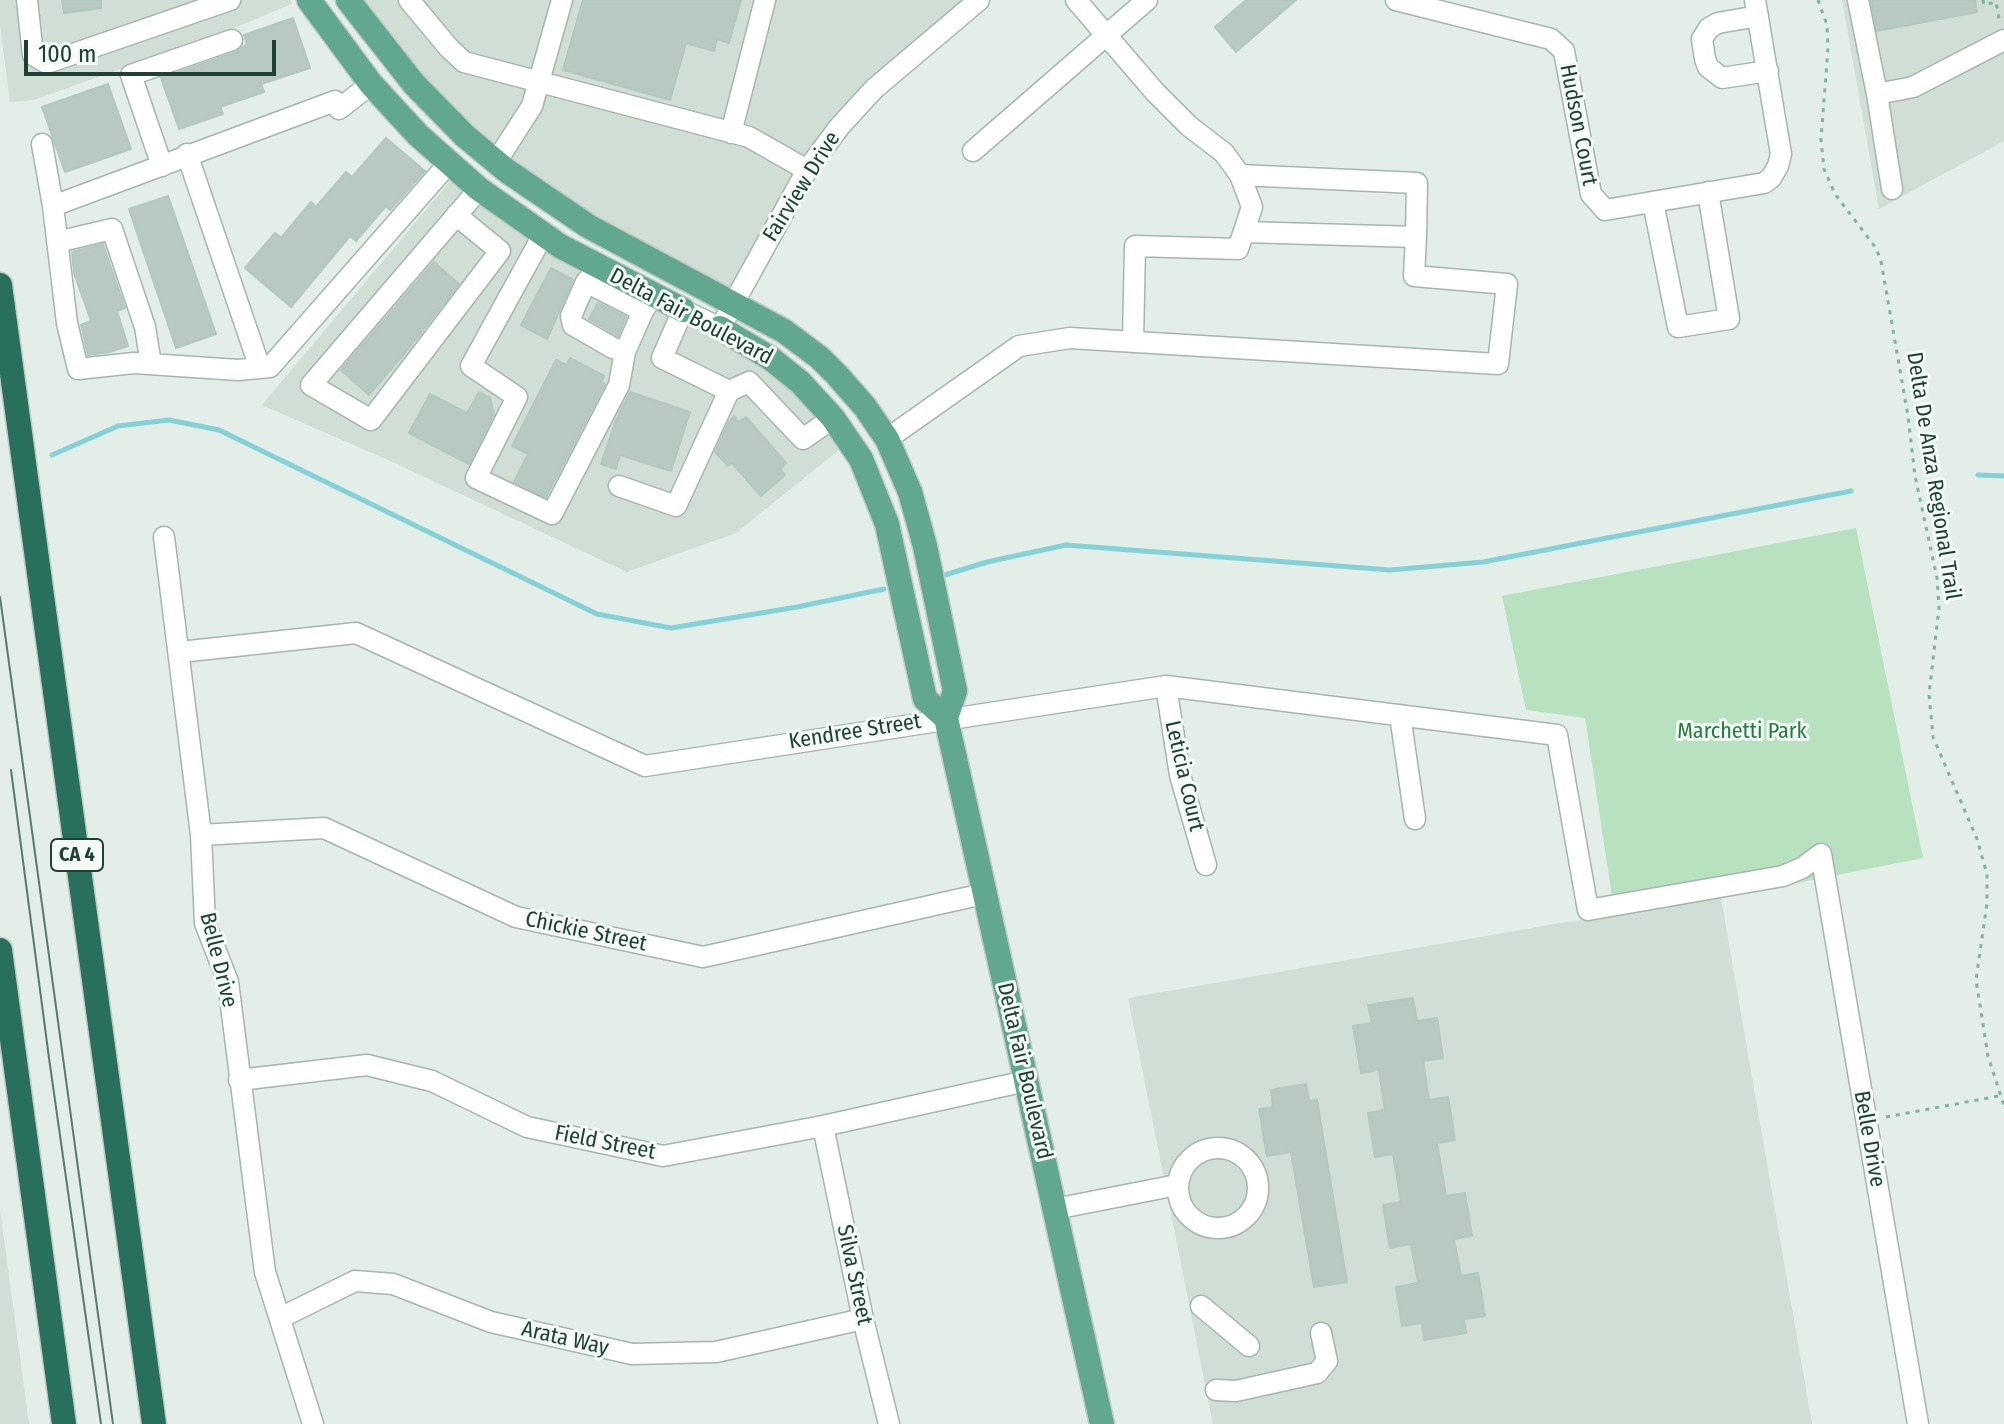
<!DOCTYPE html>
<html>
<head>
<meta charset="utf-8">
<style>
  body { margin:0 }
  #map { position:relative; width:2004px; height:1424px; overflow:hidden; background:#e2eee7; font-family:"Fira Sans Condensed",sans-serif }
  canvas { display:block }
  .scale { position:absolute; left:24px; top:40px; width:252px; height:36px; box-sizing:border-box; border:4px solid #204035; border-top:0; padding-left:10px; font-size:24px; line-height:28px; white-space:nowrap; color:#204035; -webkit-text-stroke:6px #f3faf6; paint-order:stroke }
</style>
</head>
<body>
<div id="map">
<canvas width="2004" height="1424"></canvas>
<div class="scale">100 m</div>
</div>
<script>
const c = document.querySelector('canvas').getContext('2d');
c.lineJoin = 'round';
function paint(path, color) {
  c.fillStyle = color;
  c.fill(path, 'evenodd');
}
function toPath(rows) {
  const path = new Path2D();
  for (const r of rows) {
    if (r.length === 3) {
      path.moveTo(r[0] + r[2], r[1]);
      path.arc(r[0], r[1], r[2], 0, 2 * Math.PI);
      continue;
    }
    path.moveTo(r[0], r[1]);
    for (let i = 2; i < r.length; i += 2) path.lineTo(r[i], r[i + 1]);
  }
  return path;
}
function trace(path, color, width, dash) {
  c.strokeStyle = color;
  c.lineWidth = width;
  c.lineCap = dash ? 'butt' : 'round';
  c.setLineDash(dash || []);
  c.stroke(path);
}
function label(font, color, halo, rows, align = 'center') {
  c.font = font + ' "Fira Sans Condensed",sans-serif';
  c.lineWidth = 6;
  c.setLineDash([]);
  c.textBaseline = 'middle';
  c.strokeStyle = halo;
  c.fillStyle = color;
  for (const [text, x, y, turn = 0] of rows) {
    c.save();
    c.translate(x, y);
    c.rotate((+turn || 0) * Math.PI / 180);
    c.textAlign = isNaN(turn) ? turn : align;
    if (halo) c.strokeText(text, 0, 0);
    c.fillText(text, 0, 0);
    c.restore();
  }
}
paint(toPath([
  [0,0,290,0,292,4,229,30,34,100,10,102,0,27],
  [348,0,979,0,856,108,734,302,507,171],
  [1842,0,2004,0,2004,141,1879,209],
  [456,174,709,333,787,378,844,446,736,533,627,572,388,460,262,405],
  [1721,898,1812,1424,1213,1424,1128,998,1555,924],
  [0,1209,29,1424,0,1424]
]), '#d0ded6');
paint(toPath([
  [1856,528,1923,858,1721,898,1615,916,1585,718,1526,710,1502,596]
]), '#b8e1c0');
trace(toPath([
  [52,455,118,426,169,420,219,430,597,614,671,628,797,607,884,589],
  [1978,475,2004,476],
  [945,575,987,562,1066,545,1390,570,1483,562,1851,491]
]), '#84d1d8', 5);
const building = toPath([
  [62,0,101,0,101,8,64,13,62,0],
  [583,0,741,0,729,43,717,39,714,51,686,43,670,100,563,70,583,0],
  [1246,0,1296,0,1236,52,1215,27,1246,0],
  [1871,0,1975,0,1977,12,1877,31,1871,0],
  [293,18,310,68,261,84,264,92,220,107,223,114,179,129,161,78,236,52,247,44,244,35,293,18],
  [108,84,131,149,65,172,42,107,108,84],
  [386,138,425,171,390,210,386,206,356,241,350,236,291,307,245,268,275,233,281,238,311,202,316,207,346,172,352,177,386,138],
  [168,196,216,334,176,348,129,209,168,196],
  [103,244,125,308,117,311,128,346,110,352,88,355,81,325,91,321,74,273,72,252,103,244],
  [434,262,459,284,409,348,369,395,341,370,434,262],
  [551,268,573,280,547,339,521,325,551,268],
  [598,303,626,317,618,336,589,319,598,303],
  [570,358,604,376,601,383,605,384,546,497,514,482,528,454,512,446,556,360,566,365,570,358],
  [479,392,490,398,494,414,469,464,409,433,430,394,467,413,479,392],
  [630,392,690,412,671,471,620,455,616,469,601,464,616,420,630,392],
  [734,416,739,422,746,417,786,463,780,469,785,475,761,496,732,463,728,466,715,452,730,420,734,416],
  [1413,998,1417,1021,1437,1018,1443,1058,1423,1061,1429,1100,1448,1097,1455,1140,1437,1143,1446,1196,1465,1193,1472,1236,1454,1239,1461,1276,1478,1273,1485,1316,1464,1319,1466,1333,1424,1340,1422,1323,1402,1326,1396,1287,1418,1283,1411,1244,1390,1248,1383,1205,1401,1202,1393,1154,1375,1157,1368,1113,1385,1110,1379,1070,1361,1073,1353,1026,1372,1023,1368,1005,1413,998],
  [1306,1084,1309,1101,1317,1100,1347,1282,1314,1287,1291,1152,1267,1156,1259,1109,1273,1107,1271,1090,1306,1084]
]);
paint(building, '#b7c9c0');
trace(building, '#b3c8be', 2);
const minor = toPath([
  [27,0,33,55,47,63,230,0],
  [409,0,449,48,464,62,749,137,807,170],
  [1076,0,1155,92,1189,126,1224,153,1240,175,1252,207,1238,249,1135,246,1133,342],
  [1396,0,1551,39,1564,51,1591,194,1605,210,1764,183,1771,178,1778,166,1781,154,1755,0],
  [1858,0,1877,94,1913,87,2004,40],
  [1758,16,1718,23,1709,28,1702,39,1705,59,1708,67,1722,78,1768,71],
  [1877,94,1892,189],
  [339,109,371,84],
  [731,133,765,0],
  [42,144,53,206,67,323,78,369,134,363,238,370,270,367,449,163],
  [973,151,1147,0],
  [187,154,260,368],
  [496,162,532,106,562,0],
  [162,166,131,75,232,40],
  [1240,175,1417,183,1416,237,1244,232],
  [1653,202,1678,327,1729,319,1708,192],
  [53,206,335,101],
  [456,215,500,251,371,420,311,385,479,189],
  [543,235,471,366,517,397,476,478,552,514,619,385,625,352],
  [57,242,112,229,145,327,151,364],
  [599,268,586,282,571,316,573,325,613,348,625,352,643,311,653,295],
  [586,282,643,311],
  [729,391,662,358,683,310,720,328,807,170,840,126,874,89,979,0],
  [887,439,1019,346,1070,338,1498,364,1507,284,1414,276,1416,237],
  [619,486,676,506,729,391,749,382,803,439,833,418],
  [164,537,201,835,205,923,228,982,265,1272,313,1424],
  [180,652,356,633,645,766,1166,686,1557,735,1588,910,1783,876,1802,868,1821,854,1918,1424],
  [1166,686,1180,775,1206,865],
  [1400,715,1415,819],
  [201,835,324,828,516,917,703,957,983,894],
  [239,1080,367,1065,432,1081,527,1127,663,1156,823,1126,1026,1081],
  [823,1126,863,1319,889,1424],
  [1218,1188,40],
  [1055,1209,1177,1185],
  [1201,1306,1249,1346],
  [280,1318,355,1281,393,1284,491,1322,632,1354,716,1352,863,1319],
  [1216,1390,1236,1391,1317,1373,1327,1361,1321,1333]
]);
const major = toPath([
  [309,0,371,84,418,135,479,189,560,246,683,310],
  [348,0,414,84,465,136,507,171,588,226,784,331,820,358,837,375,865,407,887,439,910,492,925,546,955,691,946,718,1102,1424],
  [720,328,770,358,800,382,833,418,861,459,887,524,925,699,946,718]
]);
const highway = toPath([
  [0,285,154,1424],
  [0,950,64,1424]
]);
trace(minor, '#a4b6ae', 23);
trace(major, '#c1cac6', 27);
trace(highway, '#c1cac6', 27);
trace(toPath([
  [1818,0,1827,25,1828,48,1821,140,1824,169,1835,194,1876,248,1881,261,1908,416,1915,476,1937,578,1939,608,1929,694,1933,737,1977,839,1987,874,1987,903,1976,980,1988,1056,2004,1106],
  [1983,0,1984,5,1996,2,2000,24],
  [1886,1117,2004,1095]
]), '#7fb4a0', 3, [4, 6]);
trace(minor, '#fff', 20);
trace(major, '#62a790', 24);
trace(highway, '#28705c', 24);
trace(toPath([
  [0,597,113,1424],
  [11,770,49,1058,101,1424]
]), '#5a7c70', 2);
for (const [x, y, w] of [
  [77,855,52]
]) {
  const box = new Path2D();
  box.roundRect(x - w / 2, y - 16, w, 32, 6);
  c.fillStyle = '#f3faf6';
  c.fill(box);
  trace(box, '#204035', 2);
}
label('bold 20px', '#204035', null, [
  ["CA 4",77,855]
]);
label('22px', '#204035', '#f3faf6', [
  ["Hudson Court",1578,125,79],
  ["Fairview Drive",802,187,-58],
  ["Delta Fair Boulevard",691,317,28],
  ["Delta De Anza Regional Trail",1933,476,81],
  ["Kendree Street",855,732,-9],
  ["Leticia Court",1184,776,77],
  ["Chickie Street",586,932,12],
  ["Belle Drive",218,960,76],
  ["Delta Fair Boulevard",1024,1071,77],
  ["Belle Drive",1869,1139,80],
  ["Field Street",605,1143,11],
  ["Silva Street",854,1275,78],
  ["Arata Way",565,1339,13]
]);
label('22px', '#267b40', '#f3faf6', [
  ["Marchetti Park",1742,732]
]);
</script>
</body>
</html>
